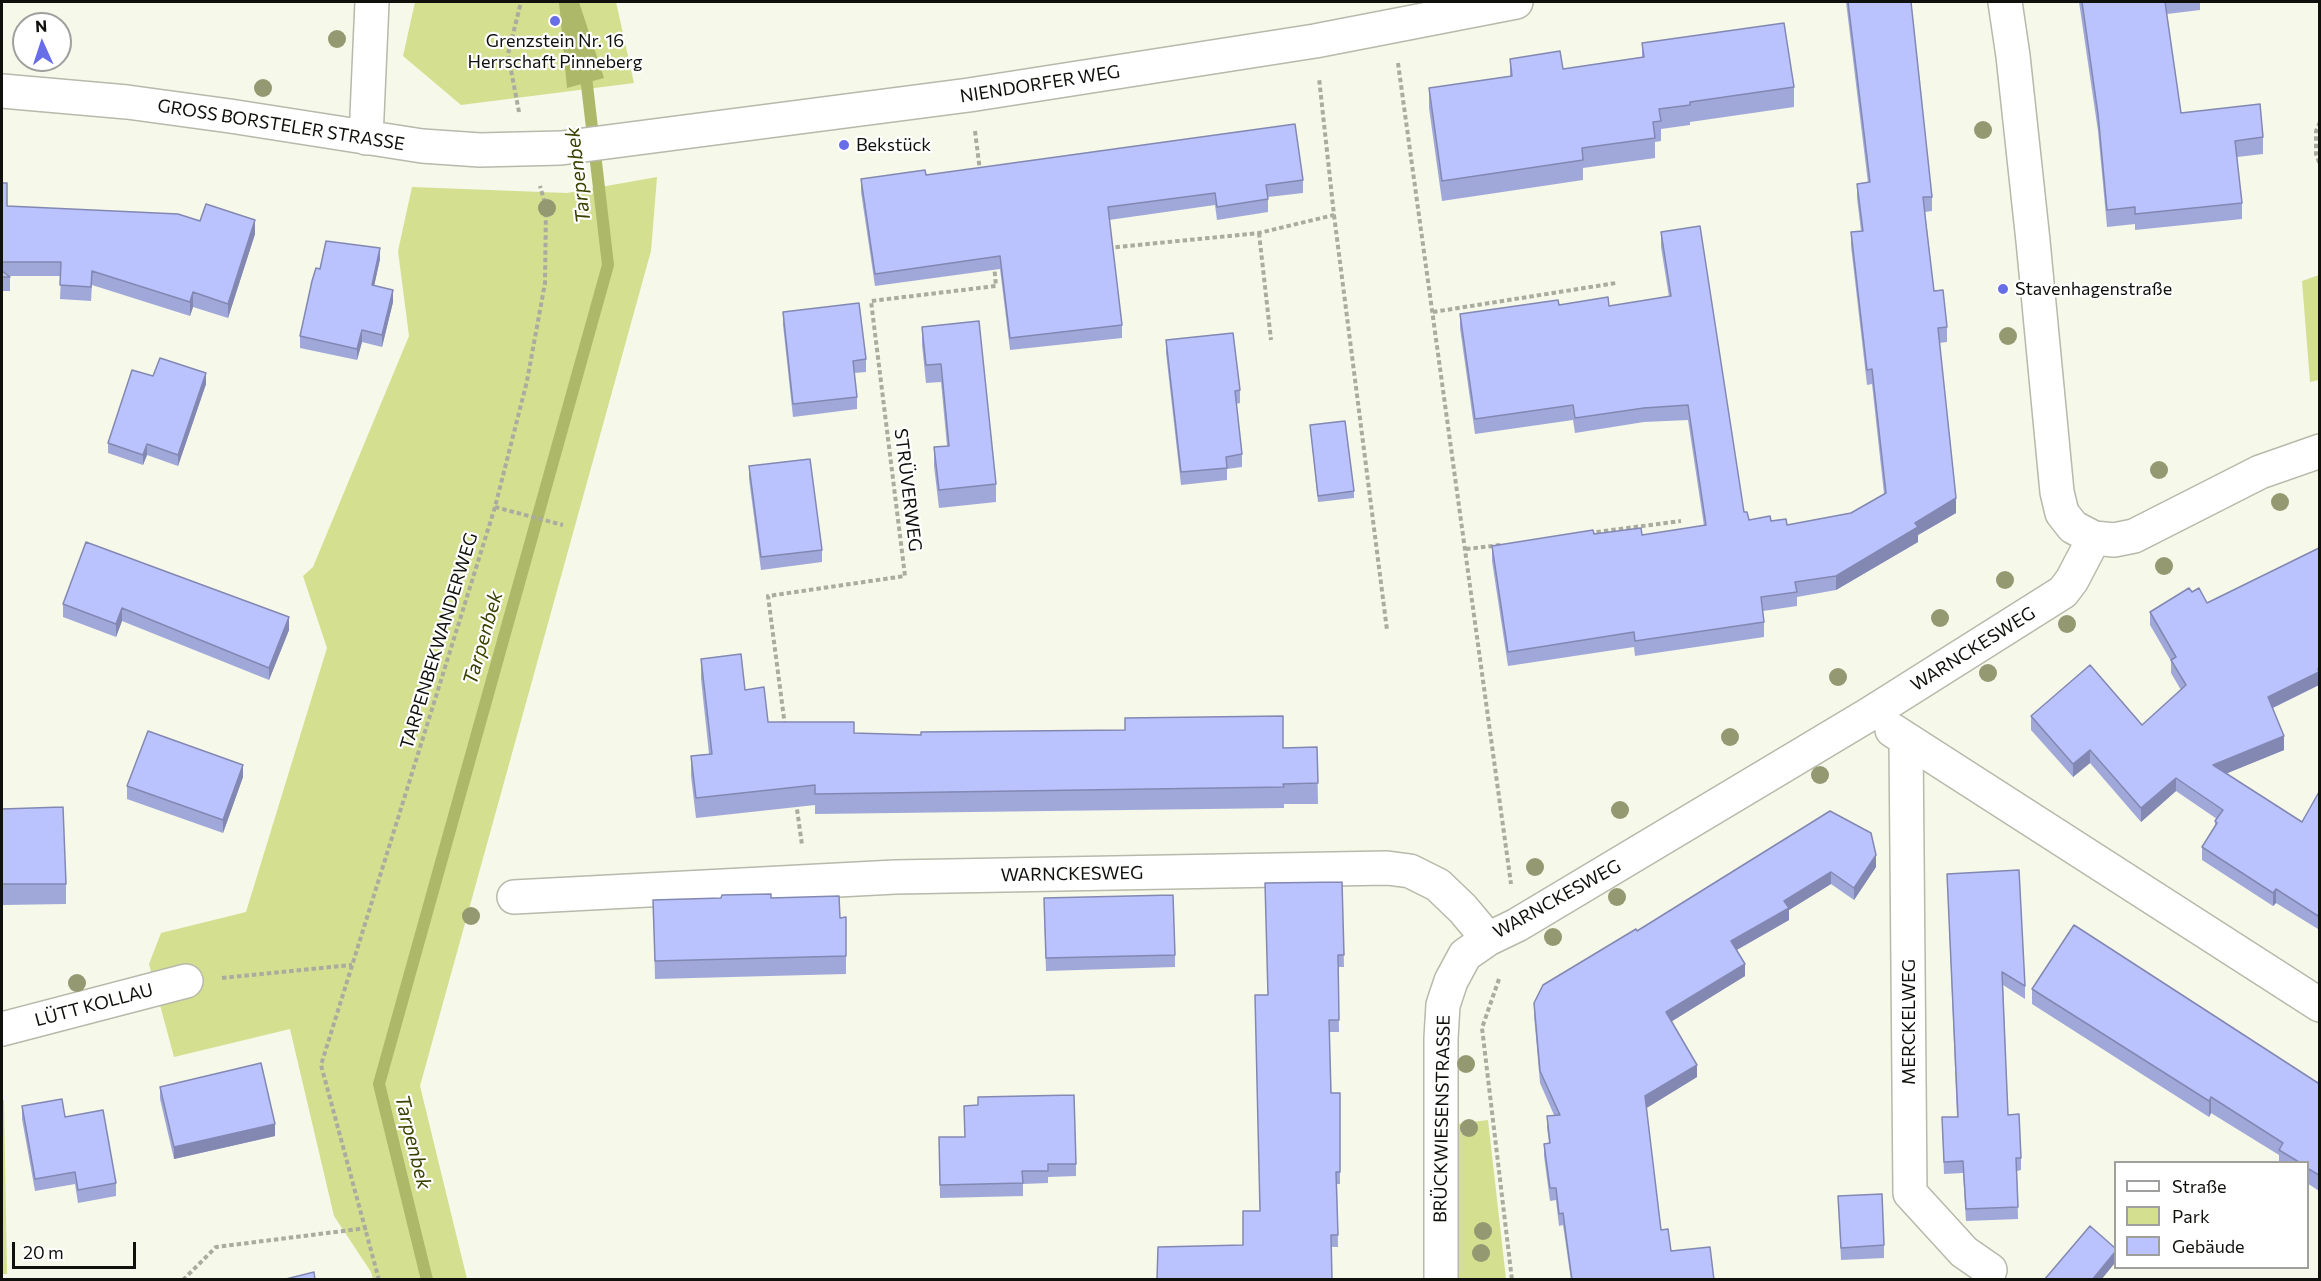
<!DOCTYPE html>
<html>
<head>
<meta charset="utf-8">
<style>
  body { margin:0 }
  #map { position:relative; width:2321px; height:1281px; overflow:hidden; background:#f6f8e9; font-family:Commissioner,sans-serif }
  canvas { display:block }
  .frame { position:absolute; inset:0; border:3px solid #10110c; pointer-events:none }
  .legend { position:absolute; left:2114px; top:1161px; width:195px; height:108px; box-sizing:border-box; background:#fff; border:2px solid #9fa09e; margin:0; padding:8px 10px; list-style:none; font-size:18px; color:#10110c }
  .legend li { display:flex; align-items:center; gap:12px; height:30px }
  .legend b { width:30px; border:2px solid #9fa09e }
  .north { position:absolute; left:12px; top:12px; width:60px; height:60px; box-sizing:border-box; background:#fff; border:2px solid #9fa09e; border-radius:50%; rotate:357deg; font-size:16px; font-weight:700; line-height:24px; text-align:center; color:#10110c }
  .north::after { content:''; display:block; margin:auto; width:21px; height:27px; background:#686ee7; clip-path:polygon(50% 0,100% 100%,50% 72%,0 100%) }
  .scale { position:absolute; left:12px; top:1242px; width:124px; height:27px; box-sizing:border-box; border:3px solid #10110c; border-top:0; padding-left:8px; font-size:18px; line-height:21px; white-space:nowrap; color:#10110c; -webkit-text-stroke:4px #fff; paint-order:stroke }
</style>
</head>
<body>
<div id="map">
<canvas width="2321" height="1281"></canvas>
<div class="frame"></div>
<ul class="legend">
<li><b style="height:8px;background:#fff"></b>Straße</li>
<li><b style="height:16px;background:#d4df90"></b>Park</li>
<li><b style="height:16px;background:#bac3fe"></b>Gebäude</li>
</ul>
<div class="north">N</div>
<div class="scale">20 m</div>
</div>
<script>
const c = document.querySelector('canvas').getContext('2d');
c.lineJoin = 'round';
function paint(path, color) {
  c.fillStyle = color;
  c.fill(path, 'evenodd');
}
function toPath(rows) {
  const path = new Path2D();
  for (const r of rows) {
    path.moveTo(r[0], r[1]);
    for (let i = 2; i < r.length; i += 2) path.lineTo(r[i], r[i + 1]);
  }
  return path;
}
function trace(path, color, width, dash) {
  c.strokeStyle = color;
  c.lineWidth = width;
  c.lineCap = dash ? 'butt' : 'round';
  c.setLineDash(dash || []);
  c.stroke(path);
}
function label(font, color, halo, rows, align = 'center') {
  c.font = font + ' Commissioner,sans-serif';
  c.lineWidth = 4.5;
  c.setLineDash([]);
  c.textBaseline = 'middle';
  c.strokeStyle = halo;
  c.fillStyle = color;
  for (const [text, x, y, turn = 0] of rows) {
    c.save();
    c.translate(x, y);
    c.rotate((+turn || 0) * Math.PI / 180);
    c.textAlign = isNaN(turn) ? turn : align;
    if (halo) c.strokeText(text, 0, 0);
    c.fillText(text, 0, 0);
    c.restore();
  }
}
paint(toPath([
  [415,2,616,2,634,83,461,105,403,56],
  [657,177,651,251,420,1086,467,1279,373,1279,371,1272,334,1216,290,1029,174,1057,149,964,161,933,246,912,327,648,303,576,313,567,409,336,398,251,412,187,567,193],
  [2319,275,2319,380,2310,382,2302,281],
  [2,1100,4,1100,7,1274,2,1274],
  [1488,1120,1506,1279,1458,1279,1456,1124]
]), '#d4df90');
paint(toPath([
  [559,2,579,2,604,78,567,88]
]), '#aeb869');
trace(toPath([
  [427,1280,379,1084,608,265,585,68]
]), '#aeb869', 12);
const minor = toPath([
  [2005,2,2013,56,2033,241,2057,492,2062,513,2073,527,2094,538,2114,540,2134,536,2260,472,2320,451],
  [2,91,127,102,230,116,422,146,480,150,561,148,969,95,1315,41,1516,2],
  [366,138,372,2],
  [1892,730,2320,1005],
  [1906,740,1910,1193,1964,1252,1990,1270],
  [514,897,895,877,1387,868,1410,871,1438,885,1463,909,1488,939],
  [2,1029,186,981],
  [1441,1280,1441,1038,1443,1005,1451,981,1465,955,1488,939,1517,925,1868,715,2063,592,2072,580,2094,538]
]);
trace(minor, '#b7b9aa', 36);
trace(toPath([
  [1398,63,1511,884],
  [519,112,508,54,521,2],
  [2320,122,2316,131,2316,154,2320,165],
  [975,131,980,171],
  [1334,215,1387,630],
  [1259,233,1271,340],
  [1108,248,1259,233,1334,215,1319,78],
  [1433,312,1616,283],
  [495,507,563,525],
  [1589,533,1681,521],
  [1466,549,1501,545],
  [785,726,768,596,905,576,871,301,996,286,994,265],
  [796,802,802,845],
  [222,978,352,965],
  [1499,979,1482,1028,1512,1280],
  [183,1280,216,1247,367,1228],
  [379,1280,321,1065,495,507,527,381,545,283,546,207,540,186]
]), '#aaaca0', 4, [4.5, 3]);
trace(minor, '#fff', 33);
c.fillStyle = '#959971';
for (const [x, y] of [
  [337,39],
  [263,88],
  [1983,130],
  [547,208],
  [2008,336],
  [2159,470],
  [2280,502],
  [2164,566],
  [2005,580],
  [1940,618],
  [2067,624],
  [1988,673],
  [1838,677],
  [1730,737],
  [1820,775],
  [1620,810],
  [1535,867],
  [1617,897],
  [471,916],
  [1553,937],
  [77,983],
  [1466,1064],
  [1469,1128],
  [1483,1231],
  [1481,1253]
]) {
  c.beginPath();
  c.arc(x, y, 9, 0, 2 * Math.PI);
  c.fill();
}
paint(toPath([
  [1846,2,1911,2,1932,197,1932,211,1925,212,1934,291,1947,327,1947,342,1939,343,1956,513,1918,535,1918,542,1836,590,1797,597,1797,606,1763,611,1764,622,1764,637,1635,656,1634,647,1508,666,1492,561,1492,546,1594,534,1642,535,1704,526,1688,420,1644,422,1575,433,1573,420,1475,434,1460,328,1460,314,1559,305,1609,306,1669,297,1661,247,1661,232,1744,512,1749,520,1771,521,1787,525,1851,513,1884,494,1872,384,1867,385,1851,246,1851,232,1861,231,1857,198,1857,184,1868,183],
  [2079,2,2200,2,2200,10,2167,14,2181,113,2263,137,2263,154,2237,157,2242,203,2242,219,2135,230,2135,224,2107,227,2098,131],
  [1642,43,1794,87,1794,107,1690,122,1690,125,1661,129,1661,141,1655,142,1655,158,1583,168,1583,180,1442,201,1429,108,1429,88,1510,76,1510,59,1563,69,1642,57],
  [926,175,1303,180,1303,193,1268,197,1268,212,1217,220,1215,205,1109,220,1122,325,1122,338,1010,350,1000,269,875,286,861,192,861,179],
  [2,183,7,206,200,221,255,234,228,318,193,307,190,316,92,285,91,301,60,299,61,276,8,276,10,277,10,291,2,291],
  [380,259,374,285,393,302,382,347,362,342,357,360,300,348,300,336,320,269],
  [783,312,866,359,866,372,854,373,857,397,857,409,793,417,783,325],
  [979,321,996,484,996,502,939,508,934,466,934,447,947,446,941,382,926,383,922,345,922,327],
  [1166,340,1240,390,1240,403,1236,404,1242,454,1242,467,1227,469,1227,480,1181,485,1166,353],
  [153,376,206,384,178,466,147,455,143,465,108,453,108,443],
  [1310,425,1354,491,1354,498,1318,502],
  [749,466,822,550,822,562,761,570,749,479],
  [86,542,289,630,269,680,122,621,116,637,63,617,63,604],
  [2319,548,2319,685,2273,708,2284,750,2225,774,2302,822,2319,792,2318,929,2276,903,2273,906,2202,860,2202,847,2215,827,2215,821,2217,819,2176,791,2141,822,2090,763,2073,777,2031,730,2031,716,2142,725,2181,690,2171,673,2171,661,2150,625,2150,612,2192,592,2207,603],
  [701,659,745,690,768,722,854,733,1283,748,1317,747,1318,804,1284,804,1284,808,815,814,815,805,696,818,691,776,691,756,709,754,701,679],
  [243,777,223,833,127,799,127,786],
  [2,809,66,884,66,904,2,905],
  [1830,811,1876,867,1854,900,1831,884,1789,910,1789,920,1737,950,1745,976,1671,1021,1697,1077,1646,1108,1661,1230,1671,1251,1714,1280,1571,1280,1563,1225,1559,1226,1556,1200,1550,1201,1544,1156,1544,1144,1549,1143,1547,1128,1547,1116,1554,1115,1540,1083,1534,1015,1534,1003,1637,931],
  [1947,874,2025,986,2025,999,2003,985,2008,1115,2021,1158,2021,1170,2017,1171,2018,1219,1966,1221,1963,1173,1944,1174,1942,1117,1957,1117],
  [1342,882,1344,967,1338,967,1339,1032,1329,1032,1331,1093,1340,1172,1340,1184,1337,1184,1338,1247,1243,1245,1260,1211,1267,995],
  [771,898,840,918,846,917,846,974,655,979,653,900],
  [1044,910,1175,955,1175,967,1046,971],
  [2032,989,2319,1083,2319,1191,2307,1183,2307,1162,2279,1162,2279,1155,2211,1113,2209,1117,2032,1004],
  [160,1087,275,1136,174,1159,160,1099],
  [22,1106,65,1117,116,1183,116,1196,78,1203,75,1184,35,1191,22,1119],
  [939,1137,1076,1164,1076,1176,1048,1177,1048,1183,1023,1184,1023,1196,940,1198],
  [1838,1196,1884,1245,1884,1258,1841,1260]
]), '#a0a8da');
paint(toPath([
  [255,220,255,234,228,318,228,304],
  [380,248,380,259,372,296,372,285],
  [393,290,393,302,382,347,382,335],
  [193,292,193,307,190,316,190,302],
  [362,330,362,342,357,360,357,349],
  [206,373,206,384,178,466,178,455],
  [147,444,147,455,143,465,143,455],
  [1956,498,1956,513,1918,535,1918,542,1836,590,1836,576,1915,523],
  [122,608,122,621,116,637,116,624],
  [289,617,289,630,269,680,269,668],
  [2319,668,2319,685,2268,710,2268,697],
  [2284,736,2284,750,2213,779,2213,765],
  [2090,750,2090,763,2073,777,2073,764],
  [243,765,243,777,223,833,223,820],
  [2176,778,2176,791,2141,822,2141,808],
  [1876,855,1876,867,1854,900,1854,888],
  [1831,872,1831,884,1789,910,1789,920,1731,953,1731,941,1784,901],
  [2276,889,2276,903,2273,906,2273,893],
  [2319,913,2319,927,2318,929,2318,916],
  [1745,964,1745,976,1666,1025,1666,1012],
  [1697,1065,1697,1077,1645,1109,1645,1096],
  [2211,1097,2211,1113,2209,1117,2209,1101],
  [275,1124,275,1136,174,1159,174,1147],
  [2115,1252,2115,1263,2101,1280,2092,1280]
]), '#8288b2');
const building = toPath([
  [1848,2,1911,2,1932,197,1923,197,1926,224,1934,291,1943,290,1947,327,1938,328,1956,498,1915,523,1918,527,1836,576,1795,582,1797,592,1761,597,1764,622,1635,641,1634,632,1508,652,1492,546,1593,530,1594,534,1641,528,1642,535,1706,525,1688,405,1644,408,1575,418,1573,405,1475,419,1460,314,1558,300,1559,305,1608,297,1609,306,1671,296,1661,232,1700,226,1744,512,1747,512,1749,520,1770,516,1771,521,1786,519,1787,525,1851,513,1886,493,1872,369,1867,370,1851,232,1863,231,1857,184,1870,182,1848,2],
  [2082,2,2165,2,2181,113,2260,104,2263,137,2235,141,2242,203,2135,214,2135,207,2107,210,2098,114,2082,2],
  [1784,23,1794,87,1690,102,1690,105,1659,109,1661,121,1653,122,1655,138,1582,148,1583,160,1442,181,1429,88,1512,76,1510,59,1560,51,1563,69,1644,57,1642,43,1784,23],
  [1295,124,1303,180,1266,185,1268,199,1217,207,1215,193,1108,207,1122,325,1010,338,1000,256,875,274,861,179,925,170,926,175,1295,124],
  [2,183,7,183,7,206,178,214,200,221,206,204,255,220,228,304,193,292,190,302,92,271,91,287,60,285,61,262,2,262,2,183],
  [326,241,380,248,372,285,393,290,382,335,362,330,357,349,300,336,312,281,316,268,320,269,326,241],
  [2,271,10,277,2,277,2,271],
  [859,303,866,359,853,361,857,397,793,404,783,312,859,303],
  [979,321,996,484,939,490,934,447,949,446,941,364,926,365,922,327,979,321],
  [1233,333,1240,390,1235,391,1242,454,1226,457,1227,468,1181,472,1166,340,1233,333],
  [160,358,206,373,178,455,147,444,143,455,108,443,132,370,153,376,160,358],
  [1345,421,1354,491,1318,496,1310,425,1345,421],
  [810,459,822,550,761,557,749,466,810,459],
  [86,542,289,617,269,668,122,608,116,624,63,604,86,542],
  [2319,548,2319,668,2318,669,2319,672,2268,697,2284,736,2213,765,2302,822,2319,792,2319,913,2318,916,2276,889,2273,893,2202,847,2217,823,2215,821,2223,810,2176,778,2141,808,2090,750,2073,764,2031,716,2090,665,2142,725,2186,685,2171,660,2176,657,2150,612,2189,588,2192,592,2199,588,2207,603,2319,548],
  [741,654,745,690,764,687,768,722,854,722,854,733,921,735,921,732,1125,730,1125,718,1283,716,1283,748,1317,747,1318,783,1283,784,1284,787,815,794,815,785,696,798,691,756,712,754,701,659,741,654],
  [148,731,243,765,223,820,127,786,148,731],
  [63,807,66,884,2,884,2,809,63,807],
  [1830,811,1871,833,1876,855,1854,888,1831,872,1784,901,1789,908,1731,941,1745,964,1666,1012,1697,1065,1645,1096,1661,1230,1668,1229,1671,1251,1710,1247,1714,1280,1572,1280,1563,1213,1559,1214,1556,1188,1550,1188,1544,1144,1550,1143,1547,1116,1560,1115,1540,1071,1534,1003,1543,985,1636,929,1637,931,1830,811],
  [2019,870,2025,986,2002,972,2008,1115,2019,1114,2021,1158,2016,1158,2018,1207,1966,1209,1963,1161,1944,1162,1942,1117,1958,1117,1947,874,2019,870],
  [1342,882,1344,955,1338,955,1339,1020,1329,1020,1331,1093,1340,1093,1340,1172,1336,1172,1338,1235,1331,1235,1332,1280,1157,1280,1158,1247,1243,1245,1243,1211,1260,1211,1255,995,1268,995,1265,883,1342,882],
  [771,894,771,898,839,896,840,918,846,917,846,956,655,961,653,900,721,898,722,895,771,894],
  [1173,895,1175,955,1046,958,1044,898,1173,895],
  [2074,925,2318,1083,2319,1083,2319,1175,2307,1168,2307,1162,2299,1162,2279,1150,2283,1143,2211,1097,2209,1101,2032,989,2074,925],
  [261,1063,275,1124,174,1147,160,1087,261,1063],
  [1074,1095,1076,1164,1048,1164,1048,1171,1022,1171,1023,1183,940,1185,939,1137,965,1137,964,1106,978,1105,978,1097,1074,1095],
  [62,1099,65,1117,103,1110,116,1183,78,1190,75,1172,35,1179,22,1106,62,1099],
  [1882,1194,1884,1245,1841,1248,1838,1196,1882,1194],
  [2090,1226,2115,1248,2115,1252,2092,1280,2044,1280,2090,1226],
  [314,1272,315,1280,282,1280,314,1272]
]);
paint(building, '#bac3fe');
trace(building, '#8288b2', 1.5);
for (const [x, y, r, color] of [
  [555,21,6,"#686ee7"],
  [844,145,6,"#686ee7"],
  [2003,289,6,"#686ee7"]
]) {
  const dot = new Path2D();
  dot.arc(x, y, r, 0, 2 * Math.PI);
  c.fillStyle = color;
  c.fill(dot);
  trace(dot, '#fff', 2);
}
label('18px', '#10110c', '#fff', [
  ["Grenzstein Nr. 16",555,41,"center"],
  ["Herrschaft Pinneberg",555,62,"center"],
  ["Bekstück",856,145],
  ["Stavenhagenstraße",2015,289]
], 'left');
label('18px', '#10110c', '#fff', [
  ["NIENDORFER WEG",1040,84,-9],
  ["GROSS BORSTELER STRASSE",281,125,9],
  ["STRÜVERWEG",908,490,83],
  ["TARPENBEKWANDERWEG",439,641,-73],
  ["WARNCKESWEG",1973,649,-32],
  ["WARNCKESWEG",1072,874,-1],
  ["WARNCKESWEG",1557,899,-29],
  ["LÜTT KOLLAU",94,1005,-15],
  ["MERCKELWEG",1909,1022,-90],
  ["BRÜCKWIESENSTRASSE",1442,1119,-89]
]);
label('italic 20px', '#3b4101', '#fff', [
  ["Tarpenbek",578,175,-97],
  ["Tarpenbek",483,638,-74],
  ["Tarpenbek",413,1142,76]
]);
</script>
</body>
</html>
